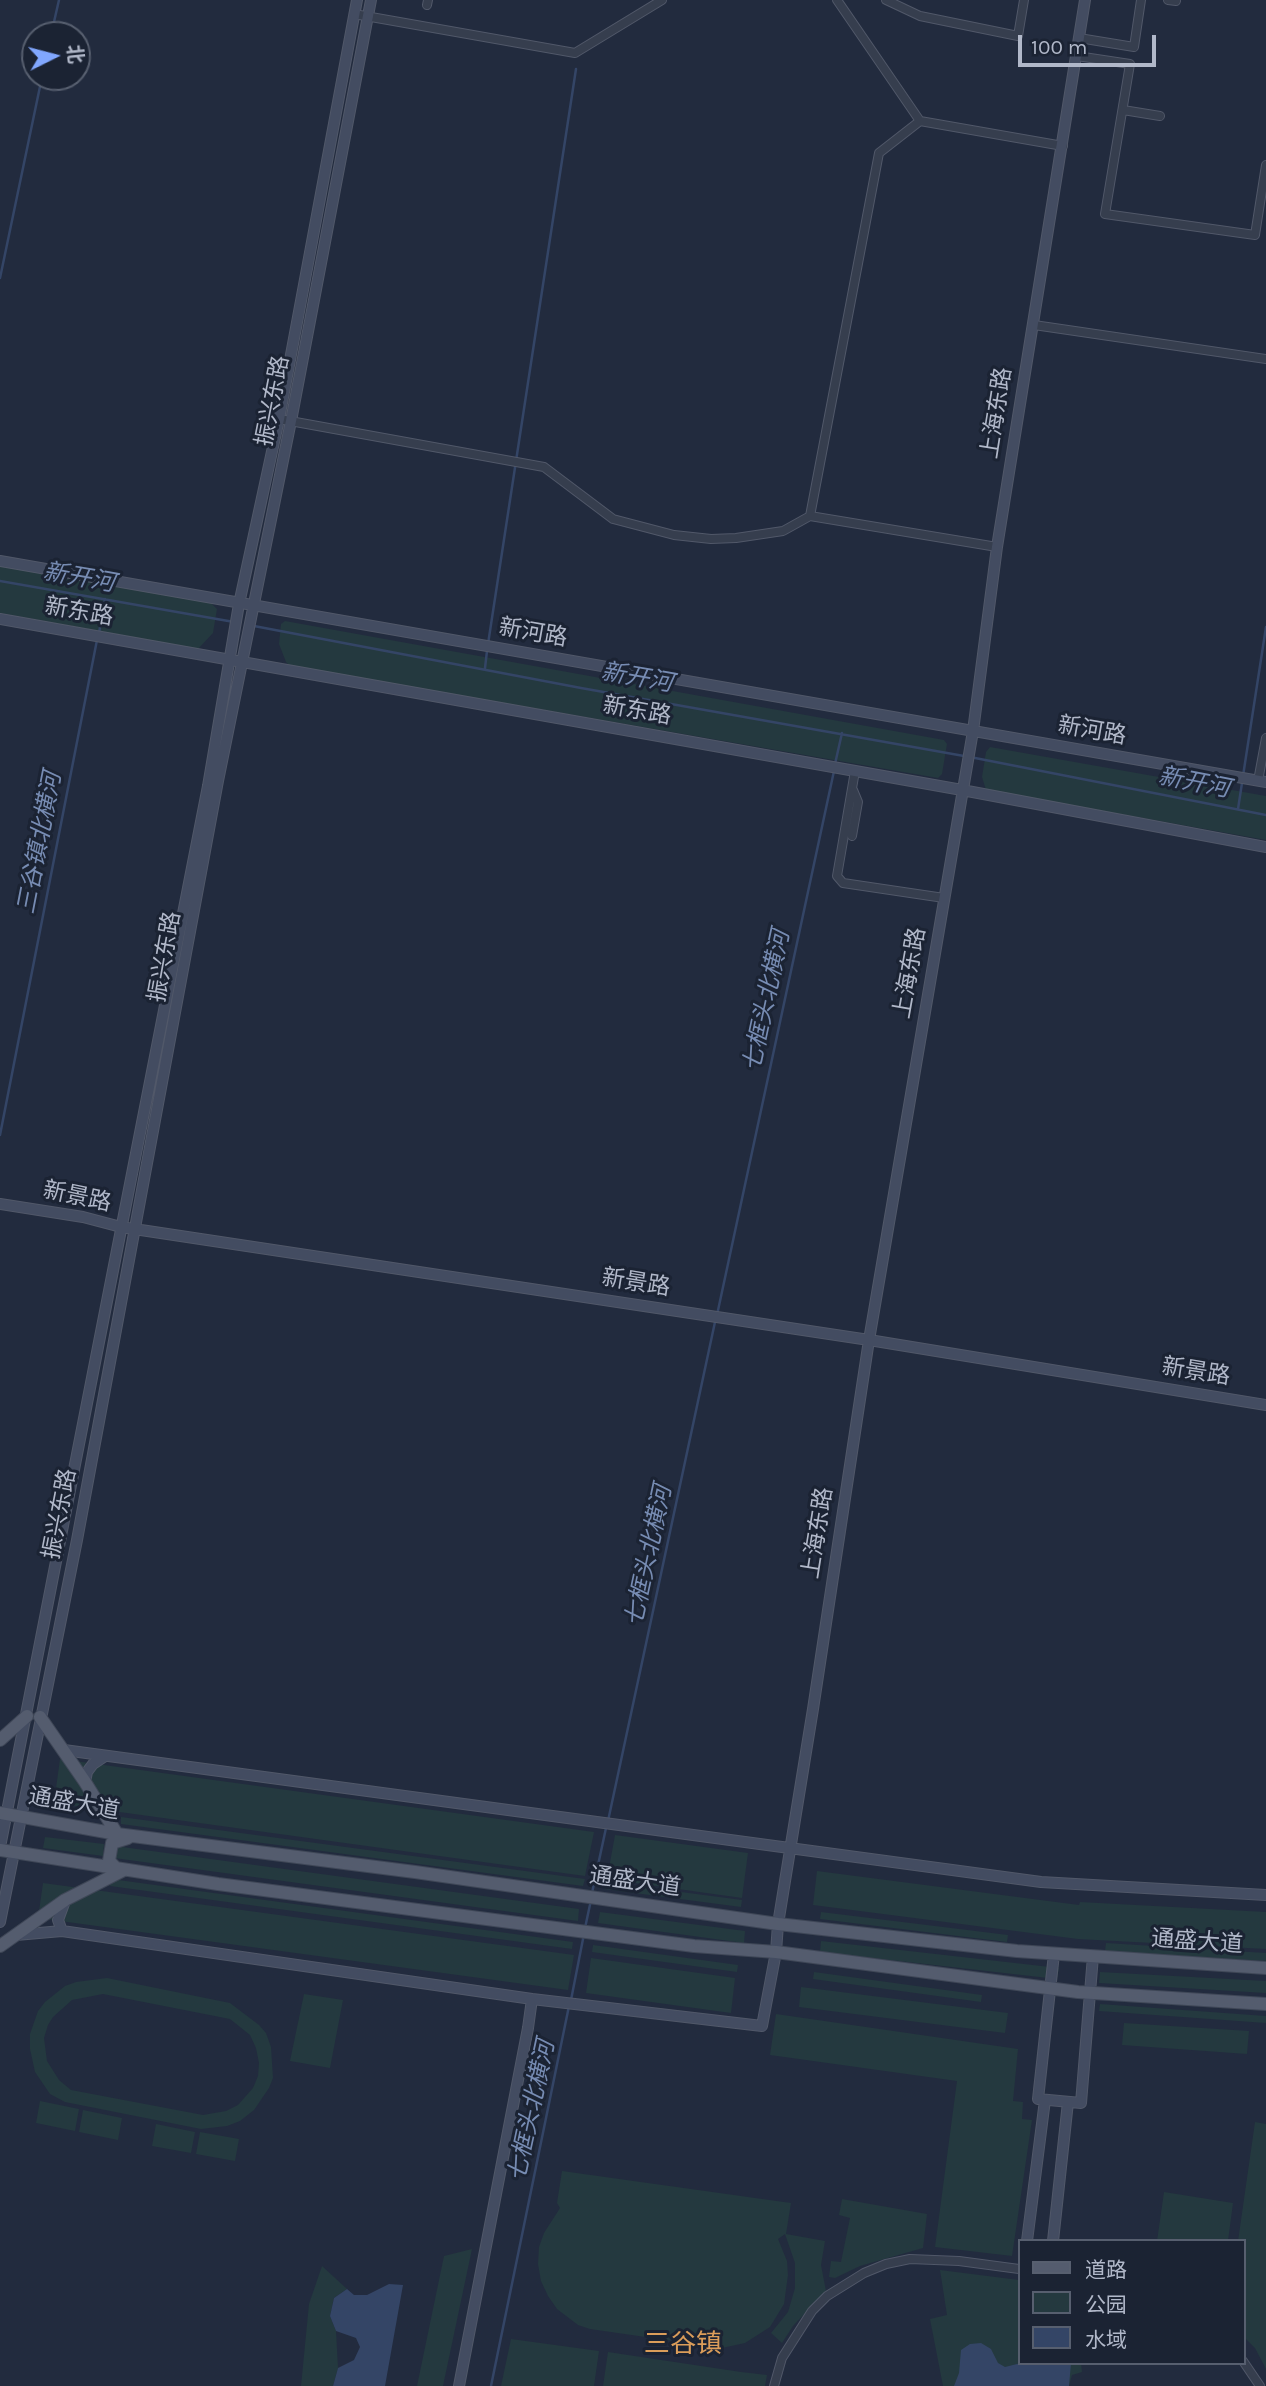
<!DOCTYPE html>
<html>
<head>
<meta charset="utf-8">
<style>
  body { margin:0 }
  #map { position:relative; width:1266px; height:2386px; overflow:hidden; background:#222b3e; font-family:Karla,"Noto Sans SC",sans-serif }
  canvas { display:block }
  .legend { position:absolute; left:1018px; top:2239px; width:228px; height:126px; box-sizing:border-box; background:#1b2333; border:2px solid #575f6f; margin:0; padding:9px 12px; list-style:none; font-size:21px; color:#b1b8c9 }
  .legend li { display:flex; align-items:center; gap:14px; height:35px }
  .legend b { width:35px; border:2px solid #575f6f }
  .north { position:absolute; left:21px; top:21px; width:70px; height:70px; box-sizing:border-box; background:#1b2333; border:2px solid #575f6f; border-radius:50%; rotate:84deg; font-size:19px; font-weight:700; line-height:28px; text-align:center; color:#b1b8c9 }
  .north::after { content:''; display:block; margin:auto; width:24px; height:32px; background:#81a7fe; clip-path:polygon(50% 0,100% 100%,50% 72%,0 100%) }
  .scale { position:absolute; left:1018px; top:35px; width:138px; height:32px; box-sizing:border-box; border:4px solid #b1b8c9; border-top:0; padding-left:9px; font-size:21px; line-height:24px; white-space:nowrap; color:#b1b8c9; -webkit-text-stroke:5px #1b2333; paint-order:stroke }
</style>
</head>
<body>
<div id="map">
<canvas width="1266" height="2386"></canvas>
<ul class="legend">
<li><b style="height:9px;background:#545c6e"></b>道路</li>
<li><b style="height:19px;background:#24393f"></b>公园</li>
<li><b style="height:19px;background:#344566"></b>水域</li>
</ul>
<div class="north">北</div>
<div class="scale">100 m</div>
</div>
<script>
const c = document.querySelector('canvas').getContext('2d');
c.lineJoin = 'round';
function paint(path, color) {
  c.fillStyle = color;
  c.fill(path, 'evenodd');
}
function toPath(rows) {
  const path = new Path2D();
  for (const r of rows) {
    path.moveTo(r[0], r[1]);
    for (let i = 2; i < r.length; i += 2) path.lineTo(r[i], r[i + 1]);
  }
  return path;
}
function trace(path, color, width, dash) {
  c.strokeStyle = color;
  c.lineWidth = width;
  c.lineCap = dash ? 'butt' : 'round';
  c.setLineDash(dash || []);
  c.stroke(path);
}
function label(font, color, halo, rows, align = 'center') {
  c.font = font + ' Karla,"Noto Sans SC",sans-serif';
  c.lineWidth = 6;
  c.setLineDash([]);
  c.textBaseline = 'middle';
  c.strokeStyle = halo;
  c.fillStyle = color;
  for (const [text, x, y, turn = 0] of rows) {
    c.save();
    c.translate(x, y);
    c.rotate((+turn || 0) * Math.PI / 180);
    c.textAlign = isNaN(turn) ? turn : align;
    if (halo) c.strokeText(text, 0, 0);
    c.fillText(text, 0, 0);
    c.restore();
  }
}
paint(toPath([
  [0,566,210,602,217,609,213,633,198,649,0,613],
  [285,621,944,740,947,744,942,774,938,778,290,666,286,662,279,644,281,624],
  [990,747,1266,796,1266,840,986,790,982,777,986,752],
  [60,1759,594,1832,585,1876,54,1803],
  [121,1817,585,1879,583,1886,121,1824],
  [615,1835,748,1853,742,1898,607,1879],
  [45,1837,104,1844,103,1856,43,1848],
  [115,1846,579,1909,578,1921,114,1858],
  [817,1871,1079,1905,1080,1902,1266,1912,1266,1949,1078,1939,813,1905],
  [111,1879,573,1942,572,1949,110,1886],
  [605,1882,742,1900,741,1907,604,1889],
  [43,1883,574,1955,568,1990,38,1918],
  [600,1912,745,1931,744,1943,598,1923],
  [821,1912,1008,1935,1007,1942,820,1919],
  [821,1941,1059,1968,1057,1979,820,1952],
  [1106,1943,1266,1953,1266,1961,1105,1951],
  [593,1945,738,1965,737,1972,592,1952],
  [591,1958,735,1978,731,2013,586,1993],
  [814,1972,982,1995,981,2002,813,1979],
  [1100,1972,1266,1981,1266,1993,1099,1983],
  [107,1978,230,2003,259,2025,266,2033,271,2047,273,2078,269,2088,254,2110,240,2121,227,2126,201,2129,65,2102,50,2094,35,2072,30,2049,30,2034,38,2011,45,2002,65,1986,76,1982],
  [103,1994,230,2019,250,2035,256,2048,259,2063,258,2076,253,2088,238,2105,226,2111,203,2115,71,2090,59,2080,47,2061,44,2038,48,2025,53,2017,72,2000],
  [801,1987,1008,2013,1005,2033,799,2007],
  [304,1994,343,2000,330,2068,290,2061],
  [1100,2004,1266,2016,1266,2023,1099,2011],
  [776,2014,1018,2049,1013,2101,1023,2102,1022,2119,1032,2120,1012,2256,935,2247,957,2081,770,2055],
  [1124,2023,1249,2031,1247,2054,1122,2045],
  [40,2101,79,2109,75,2131,36,2123],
  [83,2110,122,2118,118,2140,79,2132],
  [1255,2122,1266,2124,1266,2369,1255,2348,1243,2336,1243,2241,1238,2241],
  [156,2124,195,2132,191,2153,152,2146],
  [200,2132,239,2139,235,2161,196,2154],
  [562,2171,791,2203,786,2234,825,2241,821,2265,826,2291,793,2326,782,2343,771,2333,788,2312,795,2288,795,2263,785,2234,778,2239,787,2261,788,2275,784,2304,770,2327,745,2343,722,2348,590,2329,578,2325,557,2309,548,2296,541,2281,538,2264,539,2247,544,2233,560,2208,557,2203],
  [1164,2192,1233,2203,1228,2241,1157,2241],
  [842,2199,927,2214,923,2248,860,2266,835,2278,829,2277,831,2261,841,2262,850,2218,839,2215],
  [472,2249,443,2386,417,2386,444,2256],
  [322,2266,347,2289,334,2298,330,2316,336,2331,338,2368,333,2386,301,2386,309,2304],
  [940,2270,1019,2280,1019,2363,1081,2363,1082,2372,1072,2375,1069,2386,943,2386,930,2319,947,2315],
  [511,2339,599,2351,594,2386,501,2386],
  [608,2352,741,2372,767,2375,765,2386,603,2386]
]), '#24393f');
paint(toPath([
  [389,2284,403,2285,385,2386,333,2386,338,2368,354,2360,360,2347,356,2338,336,2331,330,2316,334,2298,347,2289,354,2295,367,2295],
  [981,2343,991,2349,998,2363,1005,2367,1021,2363,1071,2363,1069,2386,954,2386,959,2373,961,2350,970,2344]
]), '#344566');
trace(toPath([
  [51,35,59,0],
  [0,278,42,77],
  [0,581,234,622],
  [254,626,581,688,964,756],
  [99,633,105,599],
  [488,644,576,69],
  [485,668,487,651],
  [970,757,1266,815],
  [835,764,842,733],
  [1243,776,1266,627],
  [1238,809,1242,783],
  [0,1135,97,640],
  [717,1315,834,771],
  [608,1821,715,1322],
  [592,1893,606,1828],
  [585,1928,591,1900],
  [571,2000,584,1934],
  [491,2386,569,2006]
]), '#344566', 2.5);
const street = toPath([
  [837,0,920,121,1063,146],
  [886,0,920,16,1018,36,1024,0],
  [1168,0,1176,1],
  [427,5,428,0],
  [354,14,575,53,662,0],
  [1079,38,1134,47,1141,0],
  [1077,56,1130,64,1105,214,1255,235,1266,165],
  [1123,110,1160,116],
  [920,121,879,153,810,516,997,547],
  [1034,325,1266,359],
  [279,419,544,467,613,519,674,535,711,539,736,538,783,531,810,516],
  [855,771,837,876,843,883,944,898],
  [1258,781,1266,738],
  [852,836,858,802,853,790],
  [1243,2361,1260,2386],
  [774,2386,782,2358,812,2311,827,2296,864,2273,886,2264,910,2259,959,2261,1019,2269]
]);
const secondary = toPath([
  [0,561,1266,782],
  [0,619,962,790,1266,847],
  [0,1204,83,1217,121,1227,869,1340,1266,1405],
  [64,1750,1041,1882,1266,1895],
  [85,1782,87,1772,93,1764,105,1756],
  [0,1847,208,786,239,604,279,419,357,0],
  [0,1922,77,1540,218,781,291,421,371,0],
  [62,1931,58,1920,65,1901],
  [16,1935,62,1931,532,1999,528,2028,459,2386],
  [1054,1954,1038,2099,1081,2103,1093,1956],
  [532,1999,762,2026,776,1952,778,1924,813,1709,869,1340,973,731,997,547,1085,0],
  [1027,2241,1045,2100],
  [1053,2241,1068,2102]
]);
const primary = toPath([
  [40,1717,85,1782,117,1834],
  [0,1740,27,1716],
  [0,1813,117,1834,415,1872,778,1924,1017,1951,1266,1968],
  [0,1850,218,1884,694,1946,776,1952,1078,1992,1266,2004],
  [116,1868,109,1861,112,1843,128,1838],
  [0,1946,65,1900,124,1870]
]);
trace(street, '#515869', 10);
trace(secondary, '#515869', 12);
trace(primary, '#3f4757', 14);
trace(street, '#363e4e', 8);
trace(secondary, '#434c61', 10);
trace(primary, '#545c6e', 12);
label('23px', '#b1b8c9', '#1b2333', [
  ["振兴东路",273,401,-79],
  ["上海东路",997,413,-81],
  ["新东路",79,612,10],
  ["新河路",533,633,10],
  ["新东路",637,711,10],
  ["新河路",1092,731,10],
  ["振兴东路",165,957,-80],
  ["上海东路",910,973,-80],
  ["新景路",77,1197,12],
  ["新景路",636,1283,9],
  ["新景路",1196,1372,9],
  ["振兴东路",60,1514,-79],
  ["上海东路",818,1533,-81],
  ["通盛大道",74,1804,10],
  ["通盛大道",635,1882,8],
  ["通盛大道",1197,1942,4]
]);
label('italic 24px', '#778cb3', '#1b2333', [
  ["新开河",79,578,10],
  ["新开河",637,678,10],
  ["新开河",1194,783,11],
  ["三谷镇北横河",40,843,-79],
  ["七框头北横河",767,1001,-78],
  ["七框头北横河",649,1556,-78],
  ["七框头北横河",532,2111,-78]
]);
label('26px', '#db9d5a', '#1b2333', [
  ["三谷镇",683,2345]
]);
</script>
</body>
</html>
